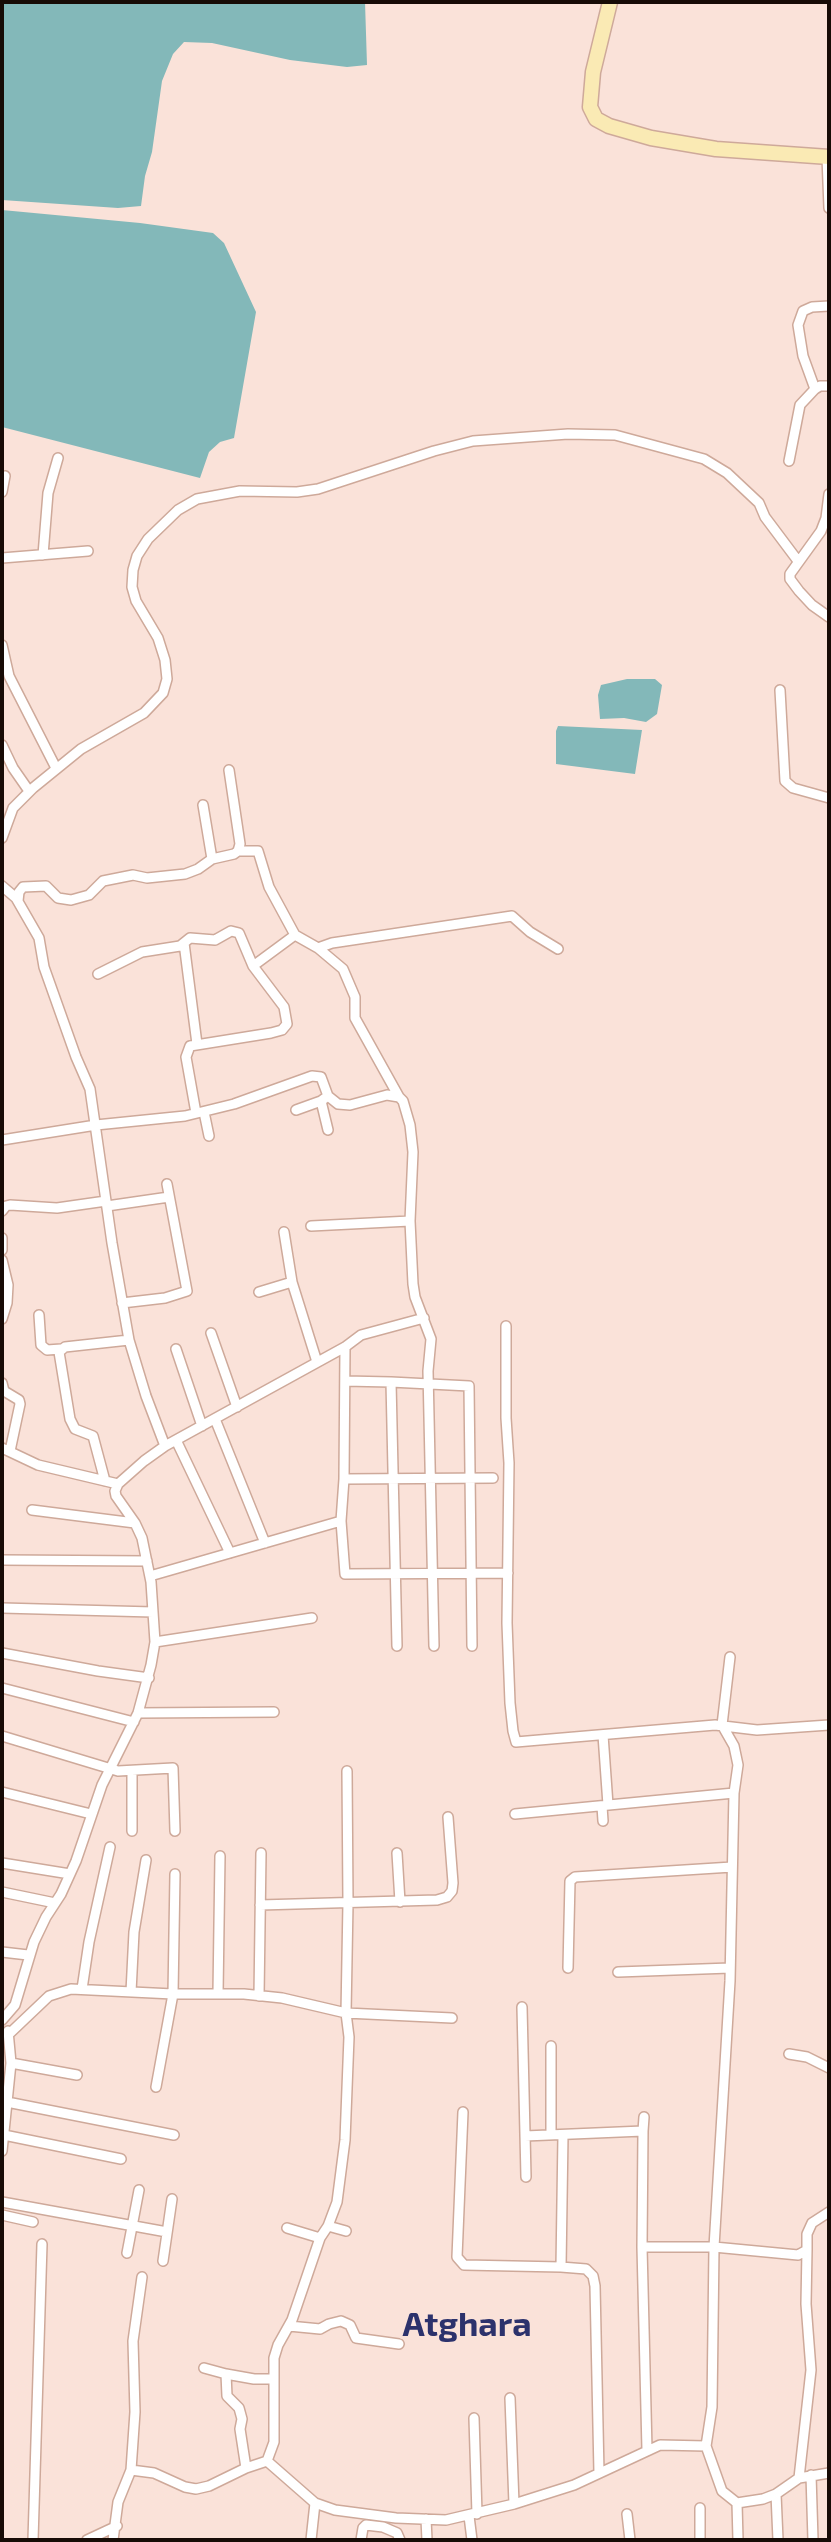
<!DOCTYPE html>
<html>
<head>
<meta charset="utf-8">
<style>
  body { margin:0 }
  #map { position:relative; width:831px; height:2542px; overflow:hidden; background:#fae2d9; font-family:"Exo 2",sans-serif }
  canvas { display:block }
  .frame { position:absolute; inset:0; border:4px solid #170b06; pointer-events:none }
</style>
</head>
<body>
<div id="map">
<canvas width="831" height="2542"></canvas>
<div class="frame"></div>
</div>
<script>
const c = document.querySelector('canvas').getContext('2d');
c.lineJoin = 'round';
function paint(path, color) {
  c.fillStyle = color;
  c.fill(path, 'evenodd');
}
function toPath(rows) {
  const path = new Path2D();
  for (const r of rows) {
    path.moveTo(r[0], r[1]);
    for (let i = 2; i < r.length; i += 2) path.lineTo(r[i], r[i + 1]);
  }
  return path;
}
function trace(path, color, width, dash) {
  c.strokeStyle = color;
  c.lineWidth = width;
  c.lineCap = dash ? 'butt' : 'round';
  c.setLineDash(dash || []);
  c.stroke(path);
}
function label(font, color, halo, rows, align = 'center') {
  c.font = font + ' "Exo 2",sans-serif';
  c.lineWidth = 6;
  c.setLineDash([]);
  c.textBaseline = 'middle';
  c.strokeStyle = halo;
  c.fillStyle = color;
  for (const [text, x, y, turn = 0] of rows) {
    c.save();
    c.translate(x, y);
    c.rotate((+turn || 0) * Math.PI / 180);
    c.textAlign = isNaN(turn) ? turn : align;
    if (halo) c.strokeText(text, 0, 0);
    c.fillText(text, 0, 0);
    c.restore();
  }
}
paint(toPath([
  [2,2,365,2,367,65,347,67,290,60,212,43,184,42,173,54,162,81,152,152,145,176,141,206,118,208,2,200],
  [2,210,140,223,213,233,224,243,256,312,234,438,220,442,209,452,200,478,2,427],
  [627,679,655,679,662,685,657,714,646,722,624,718,600,719,598,695,601,685],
  [558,726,642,730,635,774,556,764,556,731]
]), '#83b8b9');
const minor = toPath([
  [827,157,829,208],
  [815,389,803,356,798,325,803,311,812,307,829,306],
  [789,461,800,405,815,389,820,386,829,386],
  [2,492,5,476],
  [829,494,826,518,821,531,790,574,790,579,799,591,812,605,829,617],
  [43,555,48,493,58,458],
  [2,558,88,551],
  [2,645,9,676,56,768],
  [780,690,785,781,793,788,829,798],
  [2,745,13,768,29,791],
  [203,805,212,859],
  [2,838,13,808,33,788,81,749,144,713,163,693,167,679,165,660,158,638,136,601,132,587,133,570,137,556,148,539,178,510,197,499,240,491,297,492,318,489,434,451,473,441,568,434,615,435,704,459,727,473,759,503,765,517,798,561],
  [238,851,258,851,269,887,295,935,318,948,343,969,355,997,355,1018,399,1097],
  [2,886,16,898,39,938,44,967,76,1057,90,1089,112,1243,129,1340,146,1396,165,1446],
  [18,901,19,892,23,887,46,886,58,898,71,900,89,895,103,881,133,875,147,878,185,874,198,869,212,859,234,854,238,851,240,844,229,770],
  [184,943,197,1044],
  [318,948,332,943,512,916,530,932,558,949],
  [253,966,295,935],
  [98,974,142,952,180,946,190,938,215,940,231,931,239,933,253,966,284,1007,287,1024,282,1030,271,1033,190,1046,186,1057,196,1113],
  [296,1110,321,1101],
  [204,1112,209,1136],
  [328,1130,321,1101,328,1096],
  [2,1140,96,1125,185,1116,234,1104,312,1076,321,1077,328,1096,338,1104,350,1105,387,1095,399,1097,403,1101,410,1125,413,1152,410,1221,413,1284,415,1297,431,1339,428,1371,434,1646],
  [107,1206,169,1197],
  [2,1211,6,1206,10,1205,57,1208,106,1201],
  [311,1226,410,1221],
  [284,1232,292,1282,317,1362],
  [2,1238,2,1250],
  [2,1260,8,1285,7,1303,2,1319],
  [259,1292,292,1282],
  [122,1303,165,1298,187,1291,167,1184],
  [39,1315,41,1345,47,1350,61,1349],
  [506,1326,506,1418,509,1463,507,1623,510,1703,513,1731,516,1742,715,1725,757,1730,829,1725],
  [211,1333,237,1407],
  [345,1347,344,1479,341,1521,345,1574,508,1573],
  [176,1349,202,1426],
  [345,1381,391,1382,397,1646],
  [391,1382,469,1386,472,1646],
  [2,1383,4,1391,19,1400,20,1404,10,1451],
  [215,1419,265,1543],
  [176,1440,230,1553],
  [2,1448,38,1465,118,1484],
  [344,1479,493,1478],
  [105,1481,93,1436,75,1429,70,1419,59,1352,65,1347,129,1340],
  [32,1510,135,1523],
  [2,1560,147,1561],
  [150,1576,341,1521],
  [2,1608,153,1612],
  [155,1642,312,1618],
  [2,1653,98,1671,149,1678],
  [2,1688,134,1722],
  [138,1713,274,1712],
  [603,1735,608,1805],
  [2,1736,118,1771,173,1768,175,1831],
  [132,1771,132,1831],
  [347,1771,348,1903,346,2013,452,2018],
  [2,1792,91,1814],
  [602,1806,603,1821],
  [515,1814,734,1793],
  [397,1853,400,1902],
  [2,1863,70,1874],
  [2,1892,55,1903],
  [260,1905,437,1900,447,1897,452,1891,453,1883,448,1817],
  [2,1952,28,1955],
  [568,1968,570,1881,575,1877,732,1867],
  [618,1972,730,1968],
  [82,1989,89,1942,110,1847],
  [131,1992,134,1932,146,1860],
  [218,1993,220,1856],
  [259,1996,261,1853],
  [522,2007,526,2177],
  [2,2020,15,2005,34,1942,46,1917,61,1894,76,1861,102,1785,138,1713,151,1665,155,1642,151,1582,142,1538,135,1523,116,1496,115,1491,118,1484,144,1461,165,1446,345,1347,361,1335,424,1318],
  [9,2034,49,1996,71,1989,173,1994,244,1994,282,1998,346,2013,349,2037,345,2140,337,2202,328,2226,320,2238,292,2320,278,2345,274,2358,274,2442,267,2461],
  [551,2046,551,2135],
  [789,2054,807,2057,829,2068],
  [11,2063,77,2075],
  [156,2087,173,1994,175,1874],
  [7,2102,174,2135],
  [463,2112,457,2257,464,2265,561,2267],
  [643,2131,644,2117],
  [4,2135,121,2159],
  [563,2135,561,2267,586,2269,593,2276,595,2286,599,2473],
  [525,2136,643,2131,642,2247,647,2450],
  [2,2151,11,2063,8,2031],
  [2,2202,167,2232],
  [2,2215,33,2222],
  [328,2226,346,2231],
  [287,2228,320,2238],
  [642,2247,714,2247,798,2255,807,2250,807,2234,812,2223,829,2212],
  [127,2253,139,2190],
  [163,2261,172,2199],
  [289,2326,320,2329,329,2324,341,2321,350,2325,356,2338,399,2344],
  [204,2368,226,2374],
  [510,2398,514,2504],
  [474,2418,477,2514],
  [706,2446,712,2407,714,2247,730,1981,734,1793,738,1765,734,1746,722,1725,730,1657],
  [267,2461,315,2503,335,2510,396,2518,446,2520,514,2504,574,2485,660,2445,706,2446,722,2491,737,2503,763,2499,776,2494,799,2478,829,2473],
  [246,2468,240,2429,242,2419,239,2408,227,2396,226,2374,254,2379,273,2379],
  [131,2470,135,2412,133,2341,142,2277],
  [811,2475,813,2540],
  [799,2478,811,2370,806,2304,807,2250],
  [776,2494,778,2540],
  [737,2503,738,2540],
  [627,2514,630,2540],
  [469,2516,472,2540],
  [426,2519,427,2540],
  [33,2540,42,2244],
  [87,2540,117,2526],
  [113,2540,118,2502,131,2470,154,2473,185,2487,196,2489,209,2486,246,2468,267,2461],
  [311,2540,315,2503],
  [361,2540,363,2528,366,2525,383,2527,397,2533,400,2540],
  [700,2540,700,2508]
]);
const secondary = toPath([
  [610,2,593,72,590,107,596,119,609,126,651,138,716,149,829,157]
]);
trace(minor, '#cea99a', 12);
trace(secondary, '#cea99a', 17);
trace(minor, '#fff', 9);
trace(secondary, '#faeab4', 14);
label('bold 34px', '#2c326c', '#fae2d9', [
  ["Atghara",467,2325]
]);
</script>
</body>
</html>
